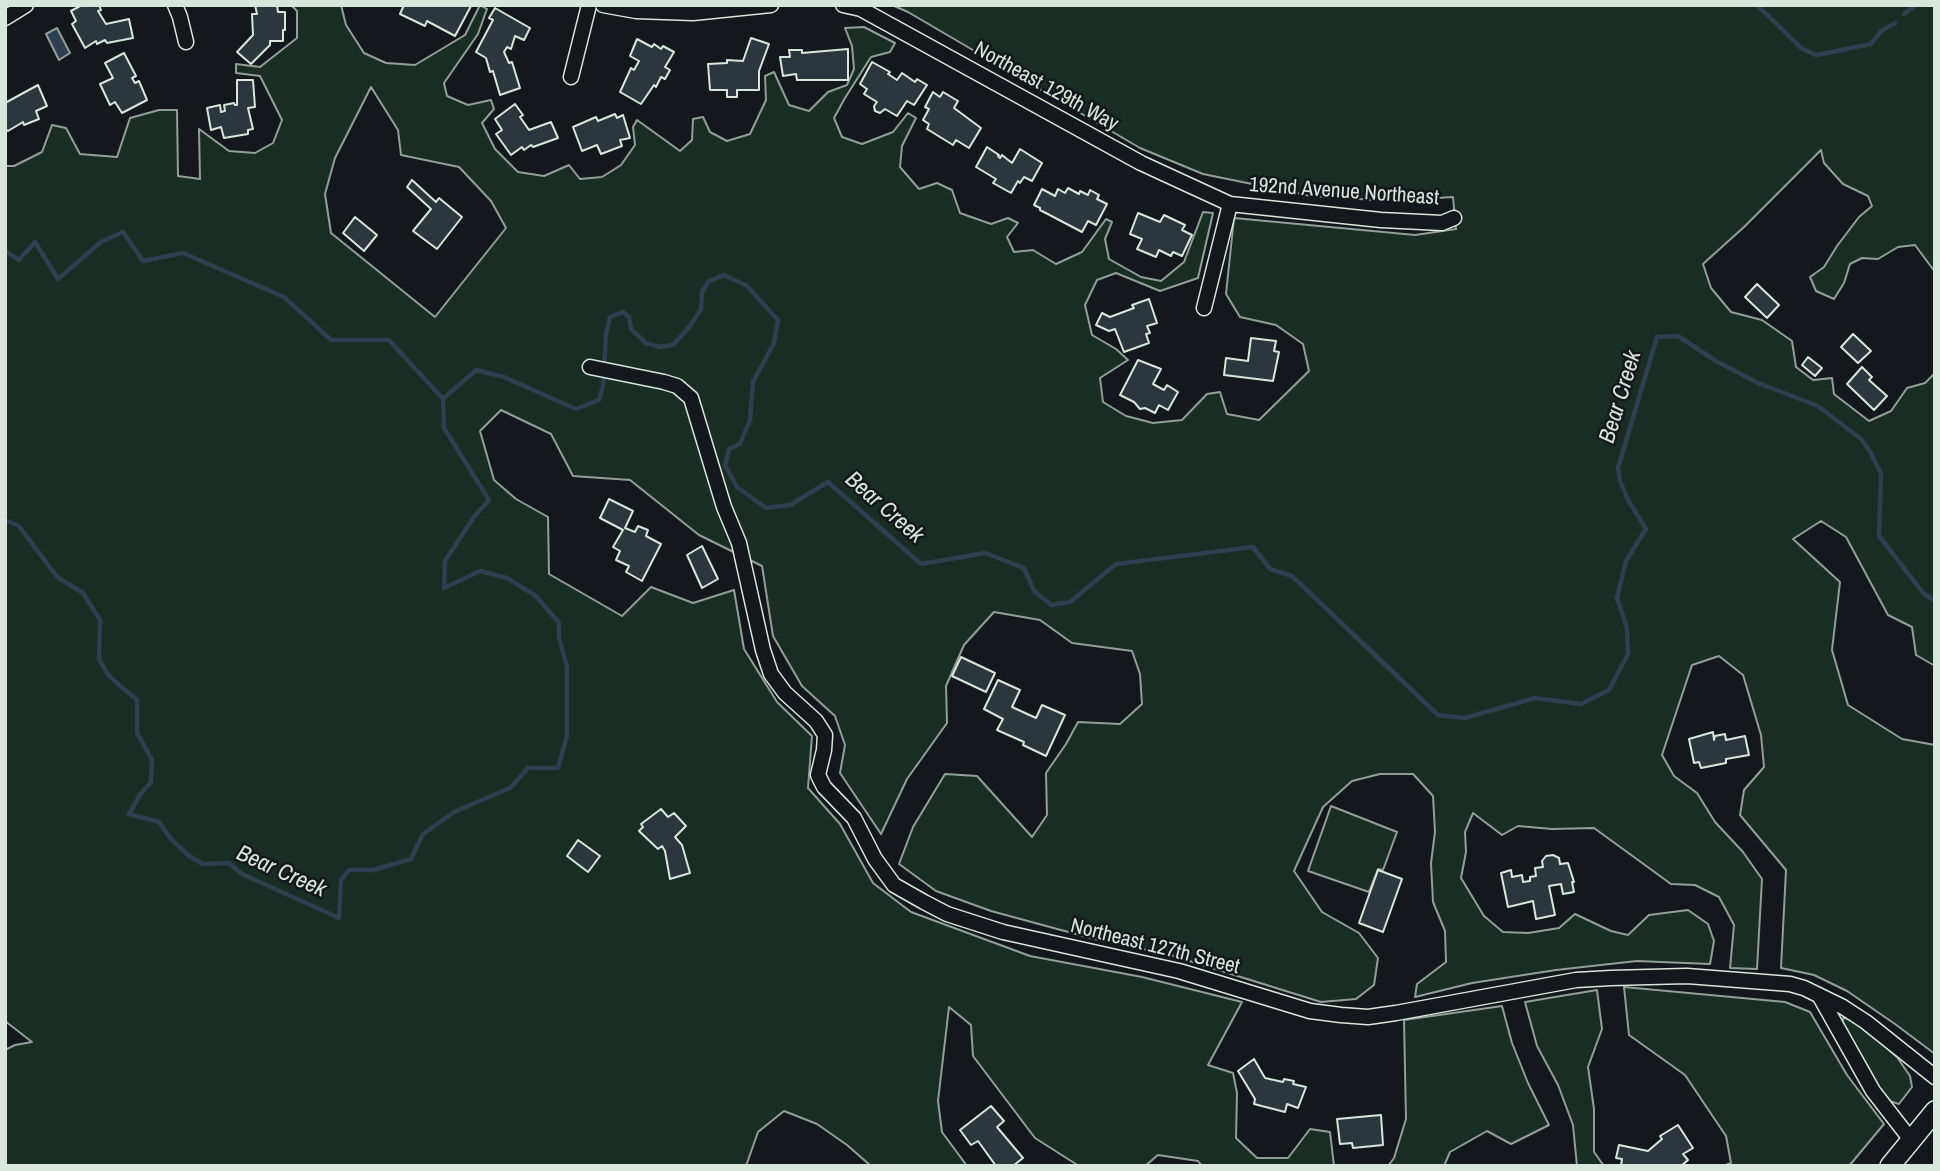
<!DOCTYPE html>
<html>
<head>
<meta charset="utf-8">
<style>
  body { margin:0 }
  #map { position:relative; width:1940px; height:1171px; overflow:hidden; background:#14181c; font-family:"Archivo Narrow",sans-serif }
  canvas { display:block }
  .frame { position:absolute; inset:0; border:7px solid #d8e6dc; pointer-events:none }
</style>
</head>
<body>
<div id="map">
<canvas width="1940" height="1171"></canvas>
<div class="frame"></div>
</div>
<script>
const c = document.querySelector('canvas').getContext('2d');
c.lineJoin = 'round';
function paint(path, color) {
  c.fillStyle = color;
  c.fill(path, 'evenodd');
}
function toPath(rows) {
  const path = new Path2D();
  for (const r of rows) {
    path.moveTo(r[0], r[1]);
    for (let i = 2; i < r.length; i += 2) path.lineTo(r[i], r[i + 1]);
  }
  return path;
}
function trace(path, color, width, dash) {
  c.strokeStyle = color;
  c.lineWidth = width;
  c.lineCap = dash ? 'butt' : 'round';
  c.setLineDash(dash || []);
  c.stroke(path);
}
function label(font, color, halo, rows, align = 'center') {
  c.font = font + ' "Archivo Narrow",sans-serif';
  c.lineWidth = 5;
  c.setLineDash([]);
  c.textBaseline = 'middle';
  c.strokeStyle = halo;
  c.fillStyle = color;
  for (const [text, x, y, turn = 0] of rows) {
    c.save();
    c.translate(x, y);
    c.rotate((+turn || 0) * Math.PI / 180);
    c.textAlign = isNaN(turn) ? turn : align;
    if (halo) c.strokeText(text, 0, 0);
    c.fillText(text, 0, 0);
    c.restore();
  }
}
const green = toPath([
  [291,5,341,5,346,25,364,53,386,63,415,65,465,35,480,5,487,9,478,34,444,83,447,96,468,105,491,100,494,109,482,123,495,149,518,172,544,176,569,165,580,179,602,177,621,165,635,145,633,127,637,120,680,151,692,140,693,119,703,117,710,132,727,141,750,134,766,100,765,76,774,72,789,105,809,111,828,92,847,85,854,69,852,46,845,28,864,27,895,43,890,52,871,57,845,98,834,118,842,137,862,144,893,132,908,113,916,118,902,146,900,167,919,189,937,183,952,190,960,213,991,224,1008,218,1018,223,1007,237,1014,252,1033,250,1056,264,1082,252,1106,219,1112,222,1105,239,1109,259,1141,277,1161,281,1184,262,1203,212,1213,213,1198,278,1160,291,1116,273,1097,280,1085,305,1092,335,1116,349,1128,360,1100,378,1103,402,1126,416,1153,423,1182,420,1207,394,1220,392,1227,414,1259,420,1309,371,1303,344,1276,325,1240,317,1226,294,1234,218,1415,235,1456,229,1453,197,1390,201,1311,196,1203,174,1140,148,908,12,892,5,1935,5,1935,272,1915,245,1898,247,1878,259,1862,258,1850,264,1844,283,1834,299,1816,291,1810,277,1824,267,1837,246,1859,217,1872,206,1868,196,1843,184,1824,163,1821,150,1744,227,1703,264,1711,288,1731,312,1762,320,1792,341,1796,367,1813,380,1832,378,1834,394,1869,421,1891,411,1907,388,1925,383,1935,373,1935,666,1916,655,1912,627,1888,615,1846,537,1821,521,1793,539,1840,582,1832,650,1848,705,1902,739,1935,745,1935,1054,1895,1024,1847,991,1814,975,1781,968,1786,870,1740,815,1744,790,1764,767,1761,735,1743,675,1719,656,1692,665,1662,755,1674,776,1697,793,1715,822,1743,852,1762,879,1757,969,1730,968,1734,925,1719,897,1695,885,1671,884,1594,828,1552,829,1518,826,1502,835,1473,813,1465,832,1466,852,1461,878,1484,916,1503,932,1528,933,1559,928,1575,914,1611,931,1628,935,1649,915,1688,910,1708,924,1714,941,1710,964,1637,961,1556,970,1472,983,1415,997,1417,984,1446,962,1445,931,1433,902,1431,863,1435,832,1433,796,1413,774,1380,774,1352,781,1323,807,1294,871,1322,912,1359,933,1378,958,1374,985,1356,999,1321,1002,1167,954,1094,939,991,911,936,891,899,864,913,827,945,774,977,776,1032,837,1047,815,1046,773,1066,744,1078,722,1120,724,1142,704,1140,674,1132,651,1072,643,1040,620,994,612,964,645,946,686,947,723,907,779,881,834,840,773,845,745,835,716,802,686,773,636,762,566,699,535,630,480,573,476,551,434,501,410,480,431,494,480,516,499,548,517,549,574,622,616,651,587,693,603,734,590,744,649,777,702,812,736,808,788,840,824,873,883,911,912,1030,956,1142,977,1242,1002,1208,1065,1233,1073,1237,1093,1236,1138,1257,1158,1288,1158,1310,1129,1330,1132,1334,1166,1202,1166,1198,1161,1158,1155,1145,1166,1079,1166,1035,1138,973,1056,971,1025,949,1007,938,1101,942,1132,967,1166,871,1166,847,1145,817,1124,784,1111,758,1132,746,1166,5,1166,5,1050,15,1045,32,1042,5,1021,5,166,14,166,42,152,52,125,66,128,80,154,117,157,130,118,159,110,177,110,178,176,200,179,199,129,229,151,255,153,273,143,282,120,260,76,236,73,236,64,260,67,297,38,297,11,291,5],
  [371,87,398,130,401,155,459,167,491,201,506,228,435,317,331,233,325,194,335,158,371,87],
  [1331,806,1397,832,1383,870,1378,869,1369,892,1308,871,1331,806],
  [1624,987,1785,1002,1810,1012,1847,1075,1884,1124,1849,1166,1723,1166,1731,1163,1726,1136,1685,1075,1629,1035,1624,987],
  [1597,990,1602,1029,1588,1067,1594,1109,1594,1152,1604,1166,1577,1166,1573,1125,1558,1085,1537,1046,1525,1002,1597,990],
  [1502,1006,1512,1043,1528,1083,1549,1125,1511,1144,1487,1131,1450,1152,1444,1166,1388,1166,1394,1158,1406,1119,1404,1020,1502,1006],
  [1843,1018,1850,1019,1862,1026,1897,1057,1910,1076,1912,1087,1899,1104,1889,1101,1878,1086,1842,1027,1843,1018]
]);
paint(green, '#1a2d24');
trace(green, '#939e99', 2);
const water = toPath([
  [57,28,70,53,59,60,46,34,57,28]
]);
paint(water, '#2f3f4d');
trace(water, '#939e99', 2);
trace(toPath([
  [1757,5,1801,48,1816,55,1871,44,1881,31,1895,23],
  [1904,14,1916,5],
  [5,251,19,260,35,242,58,279,101,242,123,232,143,261,183,253,284,297,331,340,389,340,443,399],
  [5,520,19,526,57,577,83,593,100,620,99,659,109,676,137,700,137,733,152,760,151,782,140,795,129,814,159,822,170,838,189,856,203,864,229,863,242,874,339,918,341,880,349,870,373,870,411,859,423,834,454,812,510,788,528,768,558,768,567,736,567,667,559,638,559,623,536,596,507,578,480,571,444,588,445,561,474,517,489,500,444,428,443,399,476,370,504,377,576,409,599,400,603,386,606,334,610,317,623,312,629,317,631,329,646,343,660,347,673,345,690,326,701,309,702,292,709,281,724,275,747,286,778,320,774,343,753,382,750,420,740,444,729,449,725,465,737,487,766,508,790,505,828,482,921,564,985,553,1024,568,1034,591,1051,605,1070,602,1116,564,1253,547,1270,569,1292,576,1438,715,1465,718,1535,698,1581,704,1609,690,1628,654,1627,628,1617,598,1626,561,1646,529,1628,500,1620,481,1618,468,1657,337,1678,336,1716,361,1758,383,1818,406,1861,439,1871,453,1881,474,1879,536,1924,594,1935,601]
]), '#2f3f4d', 4.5);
const building = toPath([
  [82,5,99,5,101,10,98,11,106,24,129,19,133,38,107,43,105,40,97,44,96,41,85,48,72,24,76,21,71,11,82,5],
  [255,5,277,5,278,12,285,12,285,30,283,30,283,41,270,41,270,45,251,64,237,52,253,35,252,14,257,14,255,5],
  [404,5,469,5,471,6,455,36,427,21,425,26,400,14,404,5],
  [495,8,530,28,524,40,515,36,511,49,507,47,504,52,509,63,512,62,520,88,500,95,493,71,490,72,486,58,476,52,493,20,489,18,495,8],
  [751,38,769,44,759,71,759,90,737,90,737,97,727,97,727,90,710,90,708,64,727,63,727,60,743,61,751,38],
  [637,39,652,47,654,44,661,49,663,46,674,52,665,67,670,70,665,79,661,77,656,87,654,85,641,104,620,92,631,68,634,70,639,61,630,56,637,39],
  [848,49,848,80,797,80,796,74,783,76,780,57,790,57,789,50,802,50,802,53,848,49],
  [124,53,136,76,132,78,135,83,139,81,147,100,122,113,115,102,110,105,100,84,113,78,105,63,124,53],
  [872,62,890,72,888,74,897,80,902,73,915,82,917,79,927,85,914,105,907,101,897,116,885,109,880,113,875,111,874,106,877,102,864,94,867,89,860,84,872,62],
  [237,80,253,80,255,107,248,108,253,129,248,130,248,134,224,138,221,127,211,130,207,108,220,105,221,112,225,111,224,105,234,103,235,105,237,105,237,80],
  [38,85,47,106,36,111,39,119,24,125,23,122,8,131,5,129,5,103,38,85],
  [933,92,940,97,943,92,958,101,954,108,981,128,969,148,956,140,953,145,927,129,929,124,923,120,929,109,925,107,933,92],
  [515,104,523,115,520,117,529,130,551,122,558,138,533,147,531,145,524,150,522,147,511,155,496,134,502,130,495,119,515,104],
  [615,114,617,118,623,115,630,138,620,140,622,146,601,154,597,145,582,151,573,127,596,117,598,121,615,114],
  [987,147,999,155,998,156,1000,158,1002,155,1012,163,1020,149,1042,163,1032,181,1024,177,1020,183,1018,181,1011,193,993,183,996,179,976,167,987,147],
  [412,180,436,202,439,198,462,217,437,249,413,231,431,209,407,187,412,180],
  [1068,188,1079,194,1080,191,1088,195,1090,190,1099,195,1097,199,1107,204,1096,225,1088,221,1082,232,1040,210,1040,208,1034,205,1042,189,1055,196,1058,189,1065,193,1068,188],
  [1138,213,1160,222,1164,215,1185,225,1182,230,1192,235,1182,256,1173,252,1171,256,1159,250,1156,257,1137,249,1142,239,1130,234,1138,213],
  [355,217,377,235,364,251,343,233,355,217],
  [1757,284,1779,305,1767,318,1745,297,1757,284],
  [1149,299,1157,323,1147,326,1150,333,1146,334,1149,343,1124,352,1115,329,1109,331,1096,325,1102,313,1110,317,1134,308,1132,305,1149,299],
  [1853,334,1871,351,1858,363,1841,347,1853,334],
  [1251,338,1276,341,1274,351,1279,352,1273,381,1224,375,1226,358,1248,361,1251,338],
  [1808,357,1822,368,1815,376,1802,365,1808,357],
  [1138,360,1161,369,1153,384,1164,390,1167,385,1178,392,1168,410,1159,405,1155,413,1145,408,1140,409,1134,402,1120,395,1138,360],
  [1862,367,1872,377,1869,380,1887,396,1874,410,1847,384,1862,367],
  [609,499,633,511,625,528,635,532,638,526,648,530,646,536,661,544,642,581,626,572,629,566,616,560,620,551,613,547,623,530,600,518,609,499],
  [702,546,718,579,702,588,687,555,702,546],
  [961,657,995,673,986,692,952,676,961,657],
  [998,680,1020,690,1012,707,1036,718,1042,705,1065,715,1046,756,1023,745,1024,742,997,730,1003,719,984,709,998,680],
  [1713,732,1714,740,1715,736,1725,734,1726,740,1745,736,1749,755,1726,759,1726,763,1701,768,1699,762,1694,763,1689,739,1713,732],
  [661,809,668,817,674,813,686,826,675,837,682,845,690,873,670,879,665,851,662,846,658,849,639,831,643,827,641,824,661,809],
  [578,840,600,856,588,872,567,856,578,840],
  [1553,855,1559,858,1560,864,1568,863,1574,882,1572,882,1574,892,1563,894,1561,884,1549,886,1555,915,1536,919,1533,901,1508,907,1501,873,1511,870,1512,877,1522,875,1523,882,1530,881,1530,877,1536,876,1535,868,1543,867,1542,861,1546,856,1553,855],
  [1378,870,1402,879,1383,932,1359,923,1378,870],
  [1254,1059,1265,1078,1283,1082,1284,1079,1294,1081,1293,1084,1306,1087,1298,1108,1287,1104,1285,1112,1254,1104,1255,1099,1238,1071,1254,1059],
  [991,1106,1004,1121,997,1127,1023,1158,1013,1166,996,1166,978,1141,971,1145,960,1130,991,1106],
  [1381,1115,1383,1145,1353,1148,1352,1143,1340,1144,1337,1119,1381,1115],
  [1678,1125,1693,1148,1683,1154,1688,1160,1681,1166,1621,1166,1622,1159,1616,1158,1619,1145,1648,1151,1662,1139,1660,1136,1678,1125]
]);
paint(building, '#2c363c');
trace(building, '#d8e6dc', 2);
const minor = toPath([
  [175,5,180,17,186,42],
  [603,5,636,11,693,13,771,5],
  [843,5,861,9,1141,163,1230,204,1381,220,1442,223,1454,218],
  [5,18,26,5],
  [571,77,589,5],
  [1204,308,1230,204],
  [590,367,664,382,677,386,691,398,724,507,739,543,763,650,771,674,785,693,816,721,825,735,824,750,818,775,824,787,854,818,875,859,894,885,924,902,947,914,1003,932,1179,971,1310,1011,1341,1015,1368,1017,1396,1013,1576,980,1611,978,1687,976,1790,984,1804,988,1843,1007,1866,1022,1935,1077],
  [1819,995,1873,1091,1911,1140]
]);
const secondary = toPath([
  [1890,1166,1935,1111]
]);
trace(minor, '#d8e6dc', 17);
trace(secondary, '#d8e6dc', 22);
trace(minor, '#14181c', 14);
trace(secondary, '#14181c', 19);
label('21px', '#d8e6dc', '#14181c', [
  ["Northeast 129th Way",1046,87,29],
  ["192nd Avenue Northeast",1344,192,4],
  ["Northeast 127th Street",1155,947,14]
]);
label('italic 23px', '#d8e6dc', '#14181c', [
  ["Bear Creek",1621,397,-73],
  ["Bear Creek",884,508,41],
  ["Bear Creek",281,872,24]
]);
</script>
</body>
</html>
